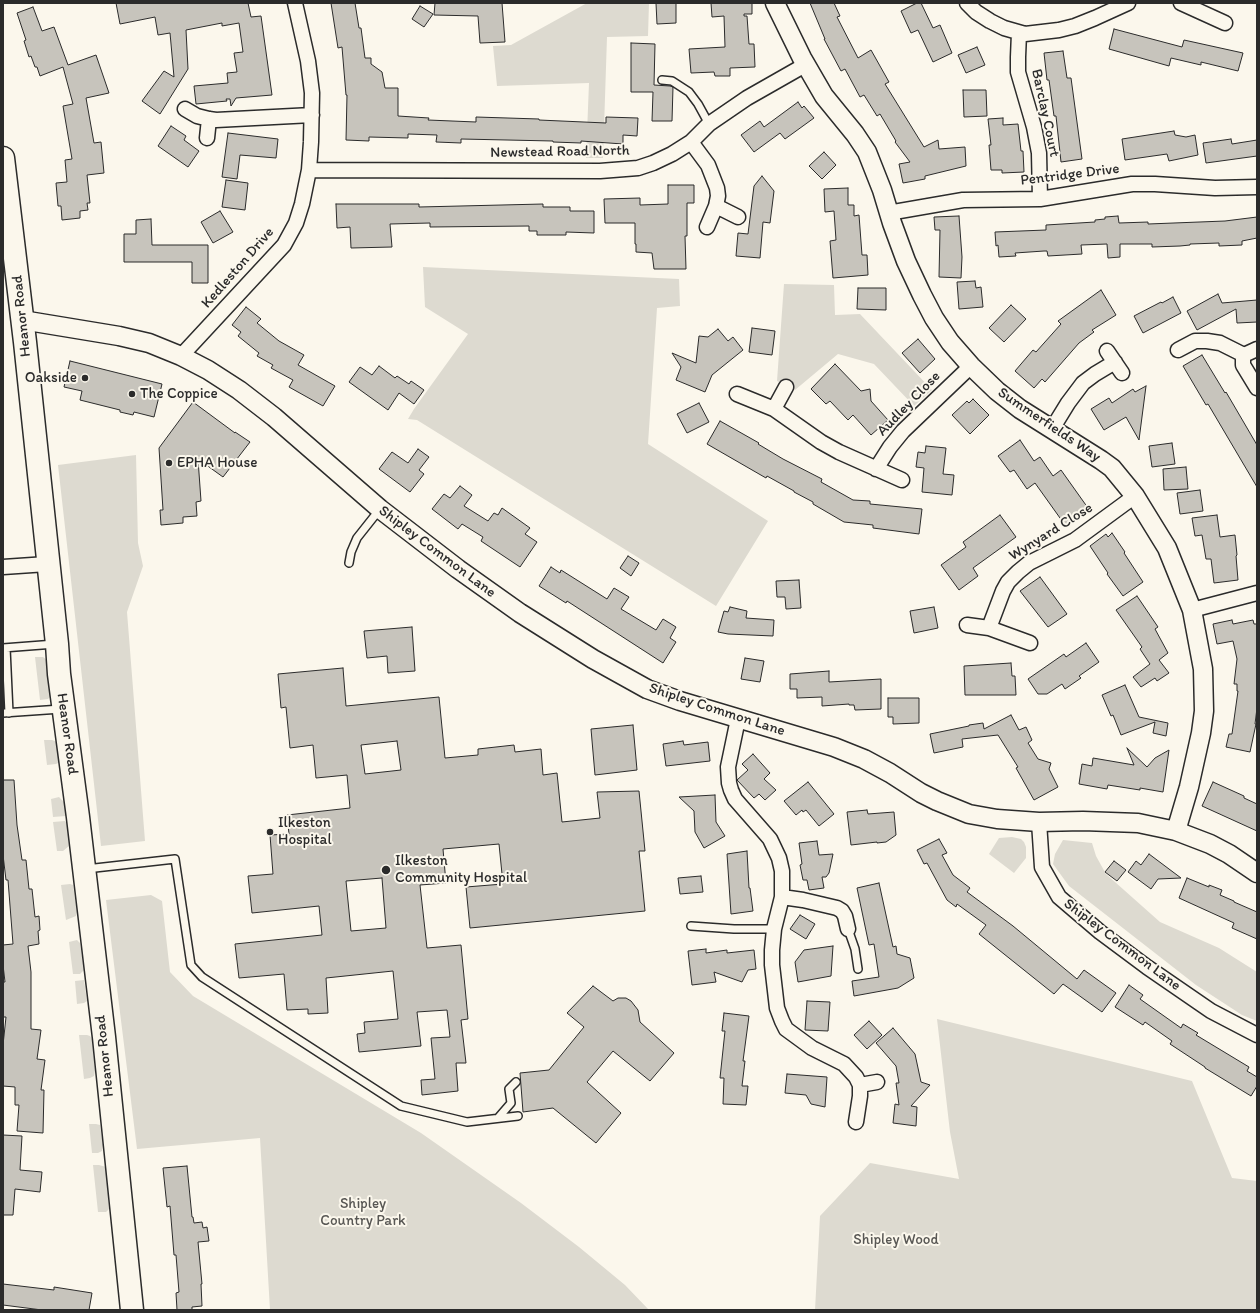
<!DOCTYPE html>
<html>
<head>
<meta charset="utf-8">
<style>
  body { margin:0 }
  #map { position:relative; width:1260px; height:1313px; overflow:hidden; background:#fbf7ec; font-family:Itim,sans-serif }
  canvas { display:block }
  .frame { position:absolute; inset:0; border:4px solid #2b2b2b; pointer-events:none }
</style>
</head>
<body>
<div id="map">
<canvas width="1260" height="1313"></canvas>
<div class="frame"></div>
</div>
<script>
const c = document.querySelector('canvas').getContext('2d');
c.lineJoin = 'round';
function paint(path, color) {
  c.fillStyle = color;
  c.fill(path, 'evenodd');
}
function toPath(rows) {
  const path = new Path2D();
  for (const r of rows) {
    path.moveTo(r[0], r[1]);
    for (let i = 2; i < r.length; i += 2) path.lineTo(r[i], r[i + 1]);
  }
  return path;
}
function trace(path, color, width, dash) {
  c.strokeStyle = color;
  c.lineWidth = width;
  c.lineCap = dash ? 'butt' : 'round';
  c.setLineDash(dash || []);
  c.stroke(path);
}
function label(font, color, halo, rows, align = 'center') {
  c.font = font + ' Itim,sans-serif';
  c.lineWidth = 4;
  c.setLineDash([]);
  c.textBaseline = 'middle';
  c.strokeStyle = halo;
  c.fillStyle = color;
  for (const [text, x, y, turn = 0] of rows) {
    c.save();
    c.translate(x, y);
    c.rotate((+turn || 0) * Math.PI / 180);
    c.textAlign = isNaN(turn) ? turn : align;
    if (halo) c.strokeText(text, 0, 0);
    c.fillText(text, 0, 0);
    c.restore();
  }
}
paint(toPath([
  [587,3,649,3,648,36,607,37,603,158,586,158,589,83,497,86,493,46,511,45],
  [423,267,679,279,680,306,657,308,648,444,768,521,716,606,417,420,408,419,414,409,468,334,425,307],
  [784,284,834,285,835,315,860,314,932,390,914,406,874,364,838,354,795,390,777,381],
  [136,455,138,543,143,566,127,612,145,841,101,846,58,465],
  [35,657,43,657,47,660,51,693,50,697,48,699,40,700],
  [44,740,52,740,57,742,60,756,60,762,56,764,47,765],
  [59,797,64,802,66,816,53,817,51,799],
  [65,821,67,824,69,846,63,851,57,851,53,822],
  [1012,837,1021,839,1024,842,1026,847,1026,858,1014,873,989,854,999,838],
  [1063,840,1092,843,1096,856,1106,874,1160,922,1219,948,1257,972,1257,1021,1242,1015,1196,985,1069,886,1053,864,1055,854],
  [70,884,73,885,77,912,76,916,66,920,61,885],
  [151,895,162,901,170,972,193,996,421,1133,521,1203,579,1247,625,1285,649,1310,270,1310,260,1138,137,1149,106,900],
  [77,940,80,943,84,970,80,974,73,974,69,942],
  [84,980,87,1001,84,1003,77,1004,75,981],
  [937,1019,1192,1081,1232,1178,1257,1181,1257,1310,815,1310,820,1216,870,1163,959,1179,950,1132],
  [79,1035,87,1035,90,1036,92,1039,95,1071,94,1076,90,1078,84,1079],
  [89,1124,96,1124,100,1125,103,1145,102,1151,98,1153,92,1153],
  [93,1165,99,1165,106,1167,109,1209,106,1212,98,1212]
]), '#dddad0');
const building = toPath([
  [116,3,248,3,251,17,261,16,272,95,236,98,231,106,230,99,226,99,227,101,196,104,194,86,228,83,227,73,237,72,234,53,243,52,239,23,222,26,222,23,186,30,188,69,160,114,142,101,164,71,174,77,170,33,158,35,155,17,120,24,116,3],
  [331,3,355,3,359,28,361,28,365,58,371,58,371,64,382,72,385,88,398,88,398,116,429,118,428,120,476,122,476,117,539,119,539,120,606,123,606,117,638,118,637,136,623,135,623,144,581,141,581,143,553,142,553,141,461,139,461,143,436,142,437,135,408,134,408,138,369,137,369,141,346,140,347,95,346,95,342,47,338,48,331,3],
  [435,3,502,3,505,42,480,43,478,16,434,15,435,3],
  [656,3,676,3,676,23,657,24,656,3],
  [711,3,752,3,752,14,744,14,744,16,747,16,749,44,754,44,755,67,730,68,730,76,715,76,714,72,691,73,689,49,725,47,724,16,712,17,711,3],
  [810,3,834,3,840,16,837,17,858,58,871,50,889,82,885,84,924,147,938,140,939,149,965,147,966,166,925,176,925,179,903,183,899,164,910,162,895,142,896,141,880,114,877,116,864,95,860,97,845,69,841,71,824,39,825,39,810,3],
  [917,3,921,3,933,28,940,25,952,53,933,62,918,30,911,33,901,11,917,3],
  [420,6,433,14,424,27,412,19,420,6],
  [33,7,42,31,54,27,68,65,96,55,109,93,86,98,94,143,101,142,104,173,87,175,90,203,87,203,88,210,80,211,80,218,62,220,61,206,58,206,56,183,67,182,65,160,72,159,63,106,73,104,63,67,40,76,37,67,35,67,31,56,29,57,24,41,26,40,17,13,33,7],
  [1114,29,1182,47,1184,40,1243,53,1238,71,1201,62,1201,65,1171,58,1169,66,1109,49,1114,29],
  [631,43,655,44,654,85,670,86,673,87,672,121,652,121,653,92,631,92,631,43],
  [977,47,985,65,966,73,958,55,977,47],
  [1063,51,1067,78,1071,78,1082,159,1061,162,1056,116,1054,116,1049,80,1047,80,1044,53,1063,51],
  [963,90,986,90,987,116,964,117,963,90],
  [798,102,802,108,804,106,814,118,785,139,780,133,754,152,741,135,760,121,764,127,798,102],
  [1003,118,1003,125,1018,124,1021,151,1023,151,1024,172,1002,173,1002,170,991,170,989,145,991,145,988,119,1003,118],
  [171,126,186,136,184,140,199,151,188,167,158,146,171,126],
  [1174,131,1175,135,1186,137,1195,135,1198,155,1169,161,1167,154,1125,160,1122,139,1174,131],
  [228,133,278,139,276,158,240,155,237,179,222,177,228,133],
  [1231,139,1232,144,1257,140,1257,156,1206,163,1203,143,1231,139],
  [824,152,836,165,822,179,809,166,824,152],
  [762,176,774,191,770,223,763,222,760,258,736,256,738,233,748,234,754,186,762,176],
  [226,180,248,183,245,210,222,207,226,180],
  [668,185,694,185,694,203,687,203,687,236,685,236,686,269,654,269,652,253,636,252,636,244,635,244,635,223,605,223,604,199,640,198,640,205,668,204,668,185],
  [848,188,848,205,854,205,854,216,859,215,862,255,867,255,868,275,833,278,830,241,836,240,834,211,825,212,824,189,848,188],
  [336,204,419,204,419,207,543,204,543,207,570,207,570,211,594,211,594,233,566,232,566,235,537,235,537,231,529,231,529,226,430,227,430,223,390,224,392,247,351,248,350,227,337,228,336,204],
  [220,211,233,232,213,243,201,222,220,211],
  [959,216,962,257,961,278,939,277,940,230,935,230,934,217,959,216],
  [1118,216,1119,223,1148,222,1148,224,1225,221,1257,217,1257,238,1242,241,1242,245,1219,246,1219,243,1190,244,1190,245,1180,246,1152,247,1152,244,1120,244,1120,257,1108,258,1107,244,1081,245,1082,254,1048,256,1047,251,1044,251,1015,253,1016,256,999,257,998,245,996,246,995,232,1046,230,1046,225,1095,222,1095,220,1105,219,1105,217,1118,216],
  [151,219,152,245,208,245,208,283,192,283,192,262,124,262,124,234,136,234,136,220,151,219],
  [975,281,976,288,981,287,983,307,959,309,957,282,975,281],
  [858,288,886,288,886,310,857,309,858,288],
  [1101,290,1116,315,1092,330,1094,332,1079,343,1045,382,1042,379,1034,388,1015,371,1033,350,1036,352,1061,324,1058,321,1101,290],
  [1218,294,1222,303,1257,300,1257,322,1237,323,1236,309,1197,330,1187,311,1218,294],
  [1173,297,1181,313,1143,333,1134,316,1161,302,1162,303,1173,297],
  [1011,305,1026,319,1004,342,989,328,1011,305],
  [246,307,261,319,257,323,279,341,304,355,298,365,335,386,323,406,289,387,293,380,271,368,273,365,257,356,259,353,238,336,241,332,232,325,246,307],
  [752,328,775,331,772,355,749,352,752,328],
  [718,329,728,341,733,337,743,350,712,375,705,392,676,380,681,367,672,353,696,363,699,336,708,337,718,329],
  [918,339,935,359,920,373,902,353,918,339],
  [1202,355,1225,393,1226,392,1257,445,1257,487,1208,404,1206,405,1183,366,1202,355],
  [70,361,162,384,154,417,134,412,133,415,120,412,120,410,80,400,82,391,64,387,70,361],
  [835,364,861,391,870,389,871,401,888,420,871,435,853,415,848,420,830,401,826,404,811,389,835,364],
  [379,366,395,378,397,376,409,384,411,381,424,390,414,404,399,393,388,410,349,382,360,367,372,375,379,366],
  [1146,386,1139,440,1126,417,1104,430,1091,409,1109,398,1112,403,1133,389,1135,392,1146,386],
  [973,399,989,415,970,434,952,415,967,401,969,403,973,399],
  [193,402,235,433,235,432,250,442,223,477,198,459,201,501,196,502,197,516,183,517,183,523,161,525,160,510,163,510,159,448,193,402],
  [699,403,709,422,687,433,677,414,699,403],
  [720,421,759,443,758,444,783,459,822,479,821,482,853,500,870,501,870,504,922,509,919,534,873,528,873,525,844,522,813,504,813,502,794,492,794,491,767,476,766,478,707,444,720,421],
  [1020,440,1034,461,1040,457,1053,476,1061,470,1088,508,1065,525,1035,483,1027,489,1014,470,1010,472,998,456,1020,440],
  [1172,443,1175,464,1152,467,1149,446,1172,443],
  [926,446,946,448,943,474,954,475,952,495,922,492,924,468,916,467,918,452,925,453,926,446],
  [418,449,429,457,419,470,424,474,410,492,379,469,392,452,408,463,418,449],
  [1186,467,1188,489,1164,490,1163,469,1186,467],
  [460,486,472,495,464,506,488,521,494,513,498,515,502,508,530,528,525,534,537,542,520,567,481,541,483,537,462,524,458,529,432,509,444,494,450,498,460,486],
  [1200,490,1203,511,1180,514,1177,493,1200,490],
  [1000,515,1016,537,973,568,978,576,959,590,941,565,966,547,963,542,1000,515],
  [1217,515,1220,537,1235,535,1237,555,1236,556,1238,580,1214,583,1211,559,1206,559,1202,535,1195,536,1192,518,1217,515],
  [1112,533,1125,552,1124,553,1143,582,1123,596,1107,574,1108,573,1090,546,1106,534,1108,537,1112,533],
  [628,556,639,563,631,576,620,568,628,556],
  [551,567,560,573,561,570,607,599,614,588,629,597,621,609,656,630,663,619,676,627,670,638,676,642,663,663,567,601,566,603,539,586,551,567],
  [1040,577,1067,614,1048,627,1020,591,1040,577],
  [799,580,801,608,786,609,785,597,777,597,776,581,799,580],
  [1137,596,1158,627,1155,629,1168,653,1159,660,1169,673,1157,681,1155,678,1141,687,1133,677,1150,664,1140,649,1142,647,1116,610,1137,596],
  [730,607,747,611,746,618,774,620,773,636,728,634,718,632,724,611,728,612,730,607],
  [934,607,938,628,914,633,910,611,934,607],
  [1232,620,1233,624,1253,620,1254,624,1257,624,1257,708,1255,724,1256,724,1250,752,1226,747,1229,734,1232,734,1238,691,1237,691,1237,684,1234,684,1237,659,1233,641,1217,644,1213,624,1232,620],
  [412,627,415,671,388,673,387,656,367,658,364,631,412,627],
  [1086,643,1099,662,1079,676,1081,678,1065,689,1062,684,1047,694,1038,694,1028,679,1064,654,1066,657,1086,643],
  [745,658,764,661,760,682,741,679,745,658],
  [1011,663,1012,676,1015,676,1016,695,965,695,964,666,1011,663],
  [343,668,346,706,439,697,445,758,478,755,478,749,514,745,515,752,541,749,543,775,557,773,562,822,600,818,597,792,639,791,645,851,639,851,645,911,470,928,466,887,503,884,499,844,443,849,446,883,420,885,427,948,461,945,468,1019,461,1020,466,1063,456,1063,458,1091,422,1095,421,1080,435,1079,431,1038,450,1037,447,1010,417,1012,421,1046,359,1052,357,1034,365,1033,364,1022,398,1019,393,971,326,978,328,1013,308,1014,308,1009,287,1010,284,974,239,978,235,944,322,935,319,906,252,913,248,876,273,874,270,835,289,834,287,815,350,808,347,775,316,778,313,745,290,748,286,707,281,708,278,674,343,668],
  [397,741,401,770,365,774,361,745,397,741],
  [382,878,386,928,351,931,346,881,382,878],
  [829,671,829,682,881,679,881,709,855,710,854,705,849,705,849,704,822,706,822,697,797,698,797,689,790,689,790,674,829,671],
  [1125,685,1139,717,1168,723,1166,736,1153,733,1155,722,1121,735,1113,715,1111,716,1102,695,1125,685],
  [888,698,919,698,919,723,893,724,893,717,888,717,888,698],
  [1011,715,1019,730,1026,727,1032,740,1028,743,1038,759,1051,763,1049,769,1058,787,1034,800,1016,768,1018,767,998,735,962,739,963,747,934,753,930,734,969,726,969,725,983,723,984,729,1011,715],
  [633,725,637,770,595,775,591,729,633,725],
  [683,741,684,745,708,742,710,761,666,766,663,744,683,741],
  [1127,748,1147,767,1155,758,1169,750,1163,792,1140,788,1140,790,1108,785,1107,789,1079,784,1082,764,1092,766,1093,758,1134,765,1127,748],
  [753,754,770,773,764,779,776,790,765,800,759,794,754,798,737,780,748,770,742,764,753,754],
  [3,780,14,780,17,825,22,860,26,860,29,889,32,889,35,917,39,916,40,930,38,931,39,944,28,946,31,972,31,1029,41,1030,37,1059,45,1060,41,1090,44,1090,43,1133,17,1131,19,1105,15,1105,15,1087,3,1086,3,1045,6,1017,3,1017,3,982,5,982,3,965,3,945,13,944,8,880,6,880,3,855,3,780],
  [808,782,834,814,819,826,806,810,803,812,802,810,796,815,784,801,808,782],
  [1213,782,1244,796,1244,798,1257,804,1257,831,1202,806,1213,782],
  [715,795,716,822,725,836,704,848,695,832,694,811,679,797,715,795],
  [867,810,868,814,894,812,896,835,886,842,877,843,877,842,851,845,847,812,867,810],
  [939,839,947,853,942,855,953,875,970,888,967,892,1013,926,1077,979,1084,970,1116,993,1102,1012,1063,984,1054,994,979,934,986,925,957,904,956,907,947,900,927,863,924,864,917,850,939,839],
  [817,841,819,855,833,854,829,873,826,877,822,877,824,888,809,890,807,880,803,880,800,865,802,864,799,843,817,841],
  [747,851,749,888,750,888,753,911,731,914,727,854,747,851],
  [1149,854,1181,878,1158,879,1151,889,1128,872,1136,861,1141,865,1149,854],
  [1114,861,1126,870,1117,881,1105,872,1114,861],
  [701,876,703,892,680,894,678,878,701,876],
  [1187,878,1209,887,1209,885,1222,890,1220,895,1234,901,1234,902,1257,912,1257,939,1232,928,1234,923,1179,898,1187,878],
  [879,883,893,947,896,946,897,954,910,958,914,978,898,988,854,996,852,981,879,977,874,944,869,945,857,888,879,883],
  [800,915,815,924,806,939,790,929,800,915],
  [833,946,831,976,798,982,795,962,804,950,833,946],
  [706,949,706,953,727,950,727,953,754,950,756,969,748,970,742,982,714,972,716,982,692,985,688,951,706,949],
  [1129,985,1143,995,1140,999,1181,1028,1183,1024,1198,1033,1196,1035,1249,1067,1247,1071,1257,1077,1257,1086,1251,1096,1205,1068,1205,1067,1170,1044,1172,1041,1145,1022,1143,1025,1115,1007,1129,985],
  [593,986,613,1001,618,998,626,998,631,1001,638,1010,640,1022,674,1053,650,1081,613,1051,587,1082,621,1113,596,1143,553,1108,523,1112,520,1073,549,1070,584,1027,567,1013,593,986],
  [807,1001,830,1002,828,1031,805,1030,807,1001],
  [724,1013,749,1016,743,1061,745,1061,742,1086,748,1086,746,1105,723,1104,724,1078,720,1078,725,1031,722,1031,724,1013],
  [869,1021,882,1035,867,1049,854,1035,869,1021],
  [893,1028,915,1054,921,1082,930,1085,911,1106,917,1107,916,1126,893,1123,895,1104,899,1105,896,1083,899,1083,896,1066,876,1043,893,1028],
  [787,1074,827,1077,825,1107,811,1104,806,1095,785,1093,787,1074],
  [3,1135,22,1136,20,1170,42,1172,40,1192,15,1189,13,1215,3,1215,3,1135],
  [187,1166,192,1217,193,1217,194,1223,202,1222,203,1228,207,1227,209,1241,198,1242,202,1284,201,1284,202,1306,192,1307,192,1310,177,1310,176,1293,179,1292,176,1255,174,1255,170,1206,167,1207,163,1168,187,1166],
  [3,1284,54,1290,54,1287,92,1293,89,1310,42,1310,3,1305,3,1284]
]);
paint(building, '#c7c4bc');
trace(building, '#2b2b2b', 1);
const service = toPath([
  [662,80,672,81,689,92,698,104,709,124],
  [349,563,351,552,357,538,380,509],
  [3,648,55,644],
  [6,648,9,713],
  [3,713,61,709],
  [86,869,175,859,191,965,202,977,401,1106,467,1122,518,1116],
  [691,926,734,929,774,929],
  [848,929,855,949,858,969],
  [498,1118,511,1103,509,1089,516,1082]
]);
const minor = toPath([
  [967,3,976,12,990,21,1004,28,1025,34,1059,30,1075,26,1095,18,1128,3],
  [1181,3,1225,23],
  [1019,33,1018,57,1018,72,1034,127,1039,153,1040,199],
  [185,109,197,116,209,119,216,120,312,115],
  [207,138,209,119],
  [691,142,708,165,717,188,718,196,716,206,707,227],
  [309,170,600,171,638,168,653,163,672,154,691,142,709,124,747,98,805,65],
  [716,206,738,217],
  [888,213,963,200,1040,199,1132,184,1155,184,1215,188,1257,187],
  [1257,349,1244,355,1243,359,1243,365,1257,388],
  [1178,350,1195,341,1207,341,1220,343,1244,355],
  [1107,351,1122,373],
  [181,356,284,245,296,223,302,204,309,170,311,142,312,93,308,61,295,3],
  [737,394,774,409,821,442,839,452,902,480],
  [774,409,786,387],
  [1052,429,1068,403,1083,383,1095,374,1115,362],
  [876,469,890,447,903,431,971,366],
  [3,567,47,564],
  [1192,610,1257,593],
  [967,625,989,628,1030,643],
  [989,628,1003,591,1008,582,1018,572,1029,563,1075,540,1135,496],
  [738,719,728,767,729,783,731,790,735,799,770,839,779,858,782,871,782,897,774,929,772,950,772,965,777,1008,782,1021,786,1029,812,1048,844,1064,856,1077,860,1085,860,1096,856,1122],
  [1039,822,1042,867,1059,897,1100,932,1147,967,1211,1011,1257,1035],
  [782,897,803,900,837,908,842,911,845,916,848,929],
  [860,1085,877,1082]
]);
const tertiary = toPath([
  [775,3,802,58,824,96,855,134,867,152,882,190,892,223,906,261,922,295,934,318,950,342,971,366,997,391,1020,409,1101,460,1112,468,1135,496,1167,548,1192,610,1203,669,1204,711,1201,733,1189,787,1176,831],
  [22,320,119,336,149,343,181,356,208,370,239,390,274,417,380,509,458,569,520,613,593,659,647,689,680,701,834,747,864,759,890,773,921,793,937,801,969,814,997,819,1039,822,1083,821,1138,823,1176,831,1210,844,1229,854,1257,873]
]);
const primary = toPath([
  [3,158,25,342,57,644,59,674,78,817,104,1037,132,1310]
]);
trace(service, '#2b2b2b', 10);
trace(minor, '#2b2b2b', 17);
trace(tertiary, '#2b2b2b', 21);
trace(primary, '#2b2b2b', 25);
trace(service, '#fbf7ec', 7);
trace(minor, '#fbf7ec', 14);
trace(tertiary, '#fbf7ec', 18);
trace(primary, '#fbf7ec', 22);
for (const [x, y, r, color] of [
  [85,378,4,"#2b2b2b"],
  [132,394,4,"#2b2b2b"],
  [169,463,4,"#2b2b2b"],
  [270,832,4,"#2b2b2b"],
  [386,870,5,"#2b2b2b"]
]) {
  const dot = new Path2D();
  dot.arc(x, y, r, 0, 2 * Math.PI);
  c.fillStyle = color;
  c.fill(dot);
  trace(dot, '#fbf7ec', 1.5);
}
label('15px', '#2b2b2b', '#fbf7ec', [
  ["Barclay Court",1045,113,78],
  ["Newstead Road North",560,152,-1],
  ["Pentridge Drive",1070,175,-7],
  ["Kedleston Drive",238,268,-49],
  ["Heanor Road",22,316,-96],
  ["Audley Close",909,404,-46],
  ["Summerfields Way",1049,425,34],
  ["Wynyard Close",1051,532,-32],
  ["Shipley Common Lane",437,552,37],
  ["Shipley Common Lane",717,710,18],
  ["Heanor Road",67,734,82],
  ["Shipley Common Lane",1122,945,37],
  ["Heanor Road",105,1056,-96]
]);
label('15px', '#2b2b2b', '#fbf7ec', [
  ["Oakside",77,378,"right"],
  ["The Coppice",140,394],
  ["EPHA House",177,463],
  ["Ilkeston",278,823],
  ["Hospital",278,840],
  ["Ilkeston",395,861],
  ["Community Hospital",395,878]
], 'left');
label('15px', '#585754', '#fbf7ec', [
  ["Shipley",363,1204],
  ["Country Park",363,1221],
  ["Shipley Wood",896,1240]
]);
</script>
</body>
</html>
